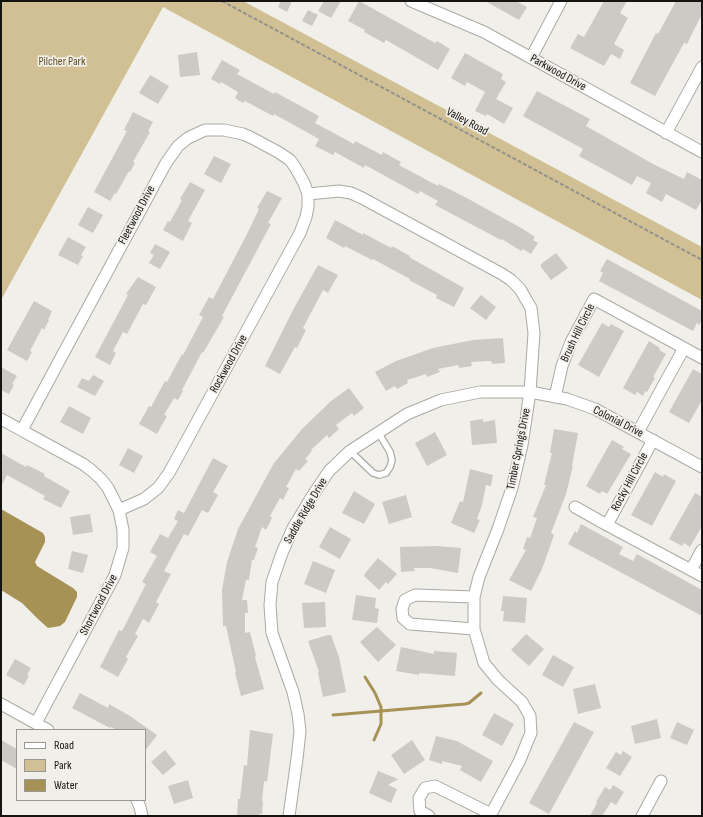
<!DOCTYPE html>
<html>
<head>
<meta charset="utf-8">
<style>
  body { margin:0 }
  #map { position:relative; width:703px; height:817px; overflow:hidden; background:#f1efe9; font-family:"Sofia Sans Condensed",sans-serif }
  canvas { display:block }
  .frame { position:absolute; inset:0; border:2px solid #151412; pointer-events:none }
  .legend { position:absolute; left:16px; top:729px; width:130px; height:72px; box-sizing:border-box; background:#f1efe9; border:1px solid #999793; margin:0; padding:5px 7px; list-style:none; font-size:12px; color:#151412 }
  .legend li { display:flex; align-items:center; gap:8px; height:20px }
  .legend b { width:20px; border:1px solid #999793 }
</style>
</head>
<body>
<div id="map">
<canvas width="703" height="817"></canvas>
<div class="frame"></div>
<ul class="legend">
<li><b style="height:5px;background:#fff"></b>Road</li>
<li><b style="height:11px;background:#d0c093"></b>Park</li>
<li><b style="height:11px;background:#a79255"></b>Water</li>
</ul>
</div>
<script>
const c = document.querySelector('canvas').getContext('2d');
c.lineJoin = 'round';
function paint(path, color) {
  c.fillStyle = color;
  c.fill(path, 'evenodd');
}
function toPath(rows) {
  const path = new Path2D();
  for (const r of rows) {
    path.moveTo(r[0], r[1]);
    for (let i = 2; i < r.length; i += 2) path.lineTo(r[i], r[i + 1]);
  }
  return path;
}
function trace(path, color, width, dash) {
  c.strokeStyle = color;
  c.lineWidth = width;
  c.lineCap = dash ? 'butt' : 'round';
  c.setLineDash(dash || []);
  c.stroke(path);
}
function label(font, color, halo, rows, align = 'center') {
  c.font = font + ' "Sofia Sans Condensed",sans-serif';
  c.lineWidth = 3.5;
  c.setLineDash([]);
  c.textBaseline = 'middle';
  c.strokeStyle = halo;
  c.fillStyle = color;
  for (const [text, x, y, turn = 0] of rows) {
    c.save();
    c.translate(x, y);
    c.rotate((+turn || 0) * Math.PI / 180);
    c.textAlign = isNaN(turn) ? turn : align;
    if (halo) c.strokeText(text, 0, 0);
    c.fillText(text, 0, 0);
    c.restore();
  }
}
paint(toPath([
  [1,1,243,1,702,247,702,300,163,7,1,300]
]), '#d0c093');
paint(toPath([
  [1,509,43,533,45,537,45,542,35,562,37,566,73,588,77,592,77,597,65,622,60,626,48,628,39,620,22,603,1,590]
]), '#a79255');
trace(toPath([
  [365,677,375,693,381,707,381,724,374,740],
  [333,715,465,704,469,703,481,693]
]), '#a79255', 3);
paint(toPath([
  [281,1,292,1,287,12,278,7],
  [324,1,341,1,331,18,318,11],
  [359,1,435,43,437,41,450,49,438,70,386,40,384,43,364,32,365,30,348,21],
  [485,1,516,1,527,7,519,20],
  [604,1,627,1,620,13,628,18,614,44,624,50,620,59,611,54,604,66,570,48,578,34,584,37],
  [676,1,702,1,702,14,687,44,684,43,655,96,630,83,656,33,658,34],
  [308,10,318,15,312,26,302,21],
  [197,52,200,75,180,77,178,55],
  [465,53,503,74,501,79,506,82,496,99,513,108,504,124,487,114,486,116,475,111,485,92,467,82,465,86,451,78],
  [222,60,240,70,237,74,274,94,275,92,319,116,315,123,354,144,355,141,382,155,383,152,401,162,399,165,438,186,439,184,465,197,523,229,535,237,533,240,538,243,531,254,523,249,521,251,502,239,501,240,435,205,438,201,420,191,418,194,365,165,364,168,335,152,333,155,315,146,319,139,274,114,273,116,245,101,243,103,235,98,238,92,221,82,220,84,211,79],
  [150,75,169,86,158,104,139,93],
  [537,91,590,119,586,126,653,164,684,179,687,172,702,180,702,200,696,210,666,194,662,202,646,193,651,183,637,176,632,185,579,156,583,149,523,116],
  [133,112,153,122,148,131,150,132,133,162,135,163,130,172,129,171,116,194,115,193,110,201,94,192,127,131,124,130],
  [214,156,231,164,221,183,204,174],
  [190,182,205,190,188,221,192,223,183,241,163,230,168,221,170,222,182,200,180,199],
  [267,191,282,198,268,223,271,224,222,316,224,317,203,353,202,352,182,390,183,391,178,400,174,398,164,415,167,416,157,434,139,424,149,406,151,407,165,381,167,382,182,354,183,355,203,317,199,315,209,297,213,299,247,234,259,209,257,208],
  [88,207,103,215,93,233,78,225],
  [335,220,363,235,363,233,391,248,392,246,410,256,409,257,464,288,454,307,436,298,437,295,409,280,410,279,373,259,372,260,345,246,344,248,326,238],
  [68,237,86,247,81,255,83,256,78,265,58,255],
  [155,244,170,252,160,269,149,263,154,255,150,253],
  [556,253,568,268,551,280,541,267,541,264],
  [607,259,702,311,702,320,699,325,697,323,693,331,599,281,603,273,600,271],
  [318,265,338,275,328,293,323,290,303,328,306,330,297,348,295,347,280,374,265,366,293,310],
  [138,277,156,287,146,305,143,304,127,334,123,332,113,351,116,353,110,365,95,357,128,295,126,294],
  [481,295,496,307,486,320,470,308],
  [34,301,52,311,48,320,49,320,44,330,42,328,30,351,32,352,27,361,7,350],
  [602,323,609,327,611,324,624,331,599,377,578,365],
  [503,338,505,363,492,364,491,361,471,362,472,366,459,368,458,365,438,369,440,372,427,377,426,374,407,380,408,383,397,389,395,386,386,391,375,372,396,361,433,348,473,340],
  [649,341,660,348,659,350,666,354,653,377,655,378,647,392,645,391,643,396,637,392,635,395,623,388],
  [1,367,17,376,12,384,14,385,9,394,1,390],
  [693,369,702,374,702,400,689,423,669,412],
  [93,375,104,381,95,396,77,387,82,378,89,381],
  [349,388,364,408,354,416,352,413,336,425,339,429,329,438,327,435,311,450,312,451,305,459,308,461,299,471,296,469,286,487,289,488,283,500,280,498,270,516,272,518,266,530,262,527,255,547,258,548,254,560,252,560,249,580,246,580,242,600,247,600,248,613,245,613,245,633,250,632,256,656,255,657,264,689,241,696,235,673,236,672,226,626,223,626,222,590,227,562,238,529,274,463,302,429,331,401],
  [69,406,91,418,83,434,60,422],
  [483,419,483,422,495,420,497,443,472,445,470,421],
  [554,429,578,433,572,466,573,466,566,494,551,533,554,535,542,569,531,591,509,580,526,550,523,549,527,537,530,538,537,518,533,517,546,485,544,485,552,453,550,453],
  [435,432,447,455,427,466,415,443],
  [612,440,624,447,622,449,631,454,607,494,602,491,600,494,586,486],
  [128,448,143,456,134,473,119,465],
  [1,453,26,467,27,465,45,474,44,476,70,491,61,508,43,499,45,496,7,475,1,487],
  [213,458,228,466,213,492,218,495,208,513,202,510,188,536,184,534,164,571,171,574,156,602,159,604,149,623,143,619,135,634,138,636,126,657,128,659,118,677,100,667,119,630,122,631,146,584,142,582,157,556,150,552,160,534,168,538,178,521,174,519,178,510,184,513],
  [470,469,493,475,491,486,486,485,482,505,477,519,480,520,474,533,451,523,460,501,463,502],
  [655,472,663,477,664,474,676,481,652,526,631,515],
  [354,491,375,504,364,524,342,513],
  [695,493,702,497,702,526,690,547,684,543,682,546,669,539],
  [406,495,412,517,389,524,382,502],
  [90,514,93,532,73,535,70,517],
  [581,524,623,547,619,554,633,561,637,554,702,590,702,616,568,544,575,531,577,533],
  [330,527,351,539,340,559,319,547],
  [436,546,461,548,458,573,430,568,414,568,415,571,401,572,400,547],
  [72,551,88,555,83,573,68,569],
  [378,558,397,574,388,584,386,582,379,590,364,576,366,572],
  [313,561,335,570,326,593,304,584],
  [356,595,376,598,375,608,379,609,377,623,352,620],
  [503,596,527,598,525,623,503,621,504,611,501,611],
  [325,602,326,627,304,628,302,603],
  [377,627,396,645,378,662,360,642],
  [526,634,544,649,529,666,511,650],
  [328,635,331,635,339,657,346,692,323,697,318,673,319,672,308,641],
  [401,647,434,654,434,651,457,653,455,676,419,673,419,675,396,671],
  [553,655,574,667,563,687,542,675],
  [15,659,31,668,27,675,29,676,24,685,6,675],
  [595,684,601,708,578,714,573,689],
  [80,693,108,708,109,704,130,716,157,735,145,751,145,730,117,730,111,727,110,728,72,708],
  [494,713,514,724,502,746,482,735],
  [657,719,661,738,635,744,631,726],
  [574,722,594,732,549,814,529,803],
  [677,722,694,730,687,745,670,738],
  [250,730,273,734,267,782,264,781,262,801,263,801,262,814,259,814,259,816,237,816,238,799,240,799,244,765,247,766],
  [436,736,457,741,493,761,481,782,460,770,462,766,442,761,442,764,429,760],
  [1,740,17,749,17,769,1,760],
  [412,740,425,760,404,774,391,755],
  [165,750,176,764,163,775,151,762],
  [623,751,632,757,620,776,606,768,616,752,621,755],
  [378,771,398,779,388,785,397,789,391,803,369,793],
  [188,780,193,798,174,804,168,786],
  [613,785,624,792,616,805,611,802,602,816,590,816,597,803,596,802,605,787,610,790]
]), '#cccac5');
const lane = toPath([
  [350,451,373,473,379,475,386,473,390,467,392,460,390,452,378,432]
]);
const street = toPath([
  [411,1,484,32,702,152],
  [531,58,561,1],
  [666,133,702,67],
  [308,194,339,191,351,193,362,198,502,274,511,280,520,289,531,308,534,333,530,392,522,445,512,488,498,529,479,577,474,597,474,629,484,663,498,680,522,702,530,716,531,733,519,762,490,816],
  [684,348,702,358],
  [555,397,562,366,571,342,594,299,684,348,638,432],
  [1,419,83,464,91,470,101,479,108,488,119,510,123,530,123,548,115,575,36,723],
  [22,430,166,163,178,146,188,138,205,130,224,130,243,134,252,138,278,152,290,160,295,167,304,183,308,194,308,207,306,217,300,233,169,473,158,488,144,499,119,510],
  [653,440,607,525,691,570,702,550],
  [575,507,607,525],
  [691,570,702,576],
  [474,597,415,595,405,600,402,609,403,618,410,624,474,629],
  [1,704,48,730],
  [137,800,140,807,142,816],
  [289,816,297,759,300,731,298,714,293,692,272,633,270,605,272,582,282,553,293,528,311,498,329,471,350,451,407,414,441,400,480,392,530,392,567,399,595,409,702,467],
  [429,816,420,811,419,798,425,788,435,786,491,814],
  [642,816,661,781]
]);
trace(lane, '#aaa9a3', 8);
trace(street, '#aaa9a3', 13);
trace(toPath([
  [222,1,702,260]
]), '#93928d', 2, [4, 2]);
trace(lane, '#fff', 5.5);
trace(street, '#fff', 11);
label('12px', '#615122', '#f1efe9', [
  ["Pilcher Park",62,62]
]);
label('12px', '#151412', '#f1efe9', [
  ["Parkwood Drive",558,73,29],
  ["Valley Road",467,122,28],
  ["Fleetwood Drive",137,215,-62],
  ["Brush Hill Circle",578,333,-64],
  ["Rockwood Drive",229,364,-61],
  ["Colonial Drive",618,422,27],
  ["Timber Springs Drive",519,449,-79],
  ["Rocky Hill Circle",630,482,-62],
  ["Saddle Ridge Drive",306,511,-60],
  ["Shortwood Drive",99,605,-62]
]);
</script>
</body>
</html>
